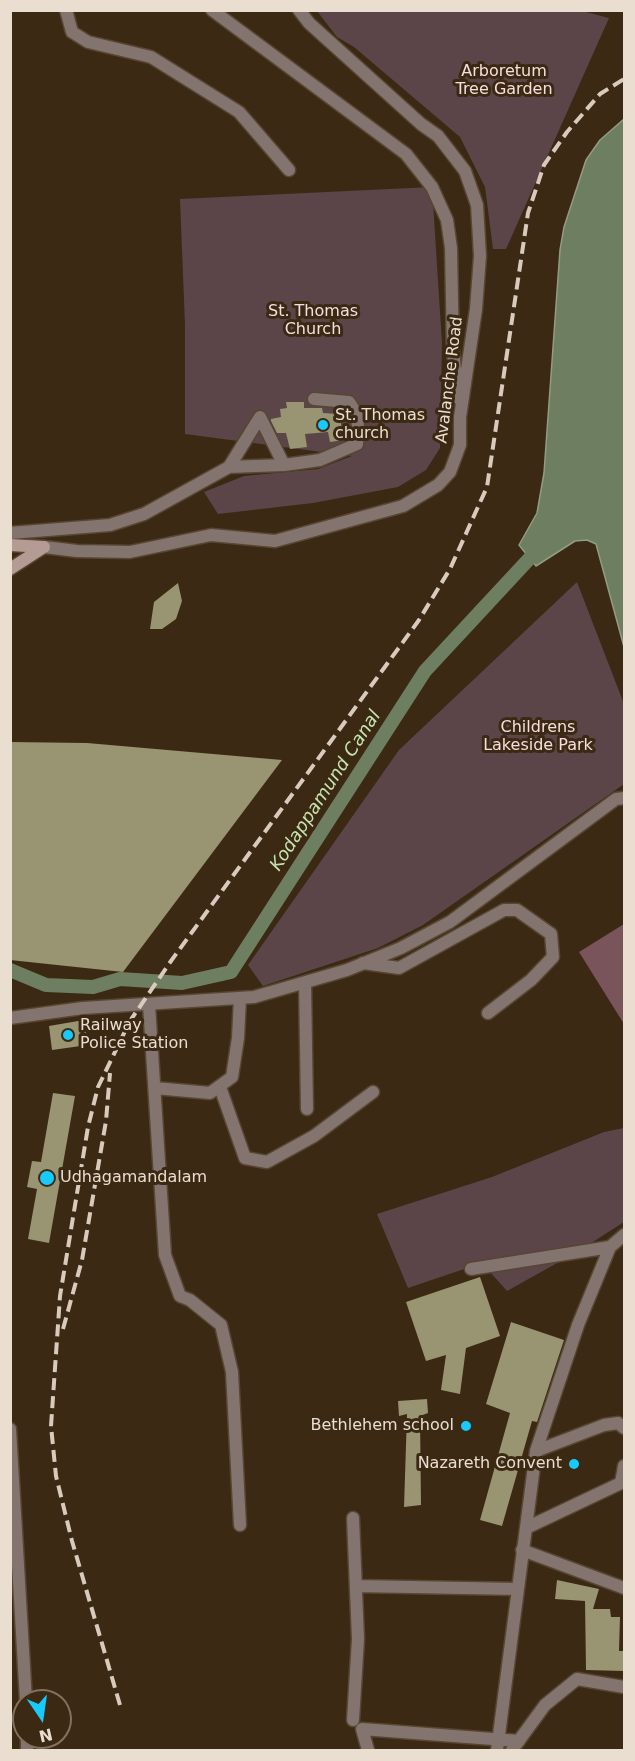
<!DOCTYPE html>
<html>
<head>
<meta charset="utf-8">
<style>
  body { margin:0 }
  #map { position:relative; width:635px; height:1761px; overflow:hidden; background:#3b2913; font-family:"DejaVu Sans",sans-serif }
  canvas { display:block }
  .frame { position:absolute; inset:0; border:12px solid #eaded1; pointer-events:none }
  .north { position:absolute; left:12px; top:1689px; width:60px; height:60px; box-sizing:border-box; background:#3b2913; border:2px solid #81715f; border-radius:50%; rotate:167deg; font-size:16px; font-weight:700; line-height:24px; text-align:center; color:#eaded1 }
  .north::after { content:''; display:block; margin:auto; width:21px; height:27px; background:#17cafb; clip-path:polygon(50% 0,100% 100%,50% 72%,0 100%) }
</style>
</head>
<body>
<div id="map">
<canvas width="635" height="1761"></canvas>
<div class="frame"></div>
<div class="north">N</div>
</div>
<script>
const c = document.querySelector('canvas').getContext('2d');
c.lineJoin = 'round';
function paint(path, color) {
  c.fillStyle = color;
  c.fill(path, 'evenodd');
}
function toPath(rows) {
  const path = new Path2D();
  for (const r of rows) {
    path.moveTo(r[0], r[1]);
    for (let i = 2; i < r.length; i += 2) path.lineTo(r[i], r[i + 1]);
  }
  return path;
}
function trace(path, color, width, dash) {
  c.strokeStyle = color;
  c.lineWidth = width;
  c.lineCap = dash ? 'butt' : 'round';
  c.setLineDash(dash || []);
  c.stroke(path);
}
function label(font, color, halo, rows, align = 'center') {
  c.font = font + ' "DejaVu Sans",sans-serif';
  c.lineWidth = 6;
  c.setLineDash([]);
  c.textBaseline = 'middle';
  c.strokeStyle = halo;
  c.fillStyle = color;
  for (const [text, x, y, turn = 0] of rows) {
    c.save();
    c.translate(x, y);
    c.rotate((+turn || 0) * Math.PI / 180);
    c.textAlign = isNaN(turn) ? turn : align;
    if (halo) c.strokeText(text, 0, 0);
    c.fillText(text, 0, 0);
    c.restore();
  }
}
paint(toPath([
  [578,10,609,18,506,249,493,249,485,187,460,137,354,47,337,37,317,11],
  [432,187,442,343,440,448,426,470,398,487,313,503,218,514,204,492,244,476,318,469,352,456,185,434,185,325,180,199],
  [577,582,624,704,624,784,423,925,378,948,263,986,248,965,399,750],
  [624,1128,624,1222,577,1252,507,1291,482,1263,408,1288,377,1214,492,1177,604,1132]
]), '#5b4548');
paint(toPath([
  [624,924,624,1024,579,952]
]), '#79545a');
const water = toPath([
  [624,119,624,647,596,544,587,540,575,541,536,566,519,545,537,513,544,473,560,250,564,227,586,160,600,140,624,119]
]);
paint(water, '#6d7f60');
trace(water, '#929c82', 1.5);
trace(toPath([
  [10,970,46,985,93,987,120,979,182,983,231,972,425,671,542,545]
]), '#6d7f60', 14);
paint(toPath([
  [286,402,304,402,304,408,322,408,323,413,339,414,344,440,330,442,328,432,305,434,307,447,290,449,286,433,277,433,271,421,271,419,281,417,280,409,287,408],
  [178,583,182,601,176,619,162,629,150,629,154,602],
  [10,742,87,743,282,760,123,972,10,960],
  [84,1020,88,1045,52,1050,49,1026],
  [53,1093,75,1096,49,1243,28,1239,37,1189,27,1187,32,1161,41,1162],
  [480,1277,500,1336,466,1348,460,1394,441,1390,446,1355,426,1361,406,1302],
  [511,1322,564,1340,537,1422,532,1421,502,1526,480,1520,510,1413,486,1404],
  [427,1399,428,1413,420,1416,421,1505,404,1507,407,1414,399,1416,398,1401],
  [557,1580,599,1589,593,1609,610,1609,611,1617,620,1617,619,1651,624,1651,624,1671,586,1670,585,1601,555,1599]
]), '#999472');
const minor = toPath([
  [66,10,72,32,88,42,151,57,239,112,289,170],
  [229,467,284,465],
  [10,533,110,525,144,514,229,467,260,417,284,465,320,460,357,444,358,416,349,402,314,399],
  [363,963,399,968,504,910,517,910,551,934,553,957,531,980,488,1013],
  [305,983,307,1109],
  [149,1005,165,1255,180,1296,190,1300,221,1325,232,1372,240,1525],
  [220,1087,245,1158,267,1162,314,1136,373,1092],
  [155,1088,210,1093,232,1077,238,1038,240,998],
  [471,1269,610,1247],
  [536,1451,604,1425,618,1423,624,1428],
  [526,1528,621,1483,624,1466],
  [356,1586,518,1589],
  [353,1720,358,1639,353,1518],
  [368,1750,362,1729,519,1741],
  [497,1750,536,1451,578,1325,610,1247,624,1235],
  [512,1750,545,1705,577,1679,624,1687]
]);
const tertiary = toPath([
  [212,10,406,154,432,187,447,220,451,248,453,351,458,398],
  [44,547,77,551,130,552,211,535,275,541,403,506,438,485,450,472,460,445,460,417,476,309,480,256,477,205,465,171,438,136,421,124,309,23,299,10],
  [10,1018,83,1008,254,997,347,970,401,948,450,922,616,799,624,798],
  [10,1429,26,1701],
  [522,1550,624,1588],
  [27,1737,27,1750]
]);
const secondary = toPath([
  [10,545,44,547],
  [10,569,44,547]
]);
trace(minor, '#574631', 15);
trace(tertiary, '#574631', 15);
trace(secondary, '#574631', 15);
trace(minor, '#83746f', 12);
trace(tertiary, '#83746f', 12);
trace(secondary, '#b49c94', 12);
trace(toPath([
  [63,1329,82,1260,106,1121,110,1073],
  [120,1705,72,1541,56,1476,51,1426,60,1296,88,1127,98,1087,130,1021,171,961,419,620,450,569,487,487,528,213,544,165,567,132,600,94,624,79]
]), '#d8cbbd', 4, [12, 6]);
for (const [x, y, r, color] of [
  [323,425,6,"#17cafb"],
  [68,1035,6,"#17cafb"],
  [47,1178,8,"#17cafb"],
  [466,1426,6,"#17cafb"],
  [574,1464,6,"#17cafb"]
]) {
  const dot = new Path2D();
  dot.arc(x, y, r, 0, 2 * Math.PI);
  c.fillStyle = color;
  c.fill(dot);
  trace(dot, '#3b2913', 2);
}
label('16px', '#f8dcdf', '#3b2913', [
  ["Arboretum",504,72],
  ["Tree Garden",504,90],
  ["St. Thomas",313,312],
  ["Church",313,330],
  ["Childrens",538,728],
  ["Lakeside Park",538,746]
]);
label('16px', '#eaded1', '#3b2913', [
  ["Avalanche Road",450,380,-83]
]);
label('16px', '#eaded1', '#3b2913', [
  ["St. Thomas",335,416],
  ["church",335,434],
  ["Railway",80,1026],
  ["Police Station",80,1044],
  ["Udhagamandalam",60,1178],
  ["Bethlehem school",454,1426,"right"],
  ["Nazareth Convent",562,1464,"right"]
], 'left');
label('italic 18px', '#c5e4ae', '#3b2913', [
  ["Kodappamund Canal",326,791,-57]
]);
</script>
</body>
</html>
